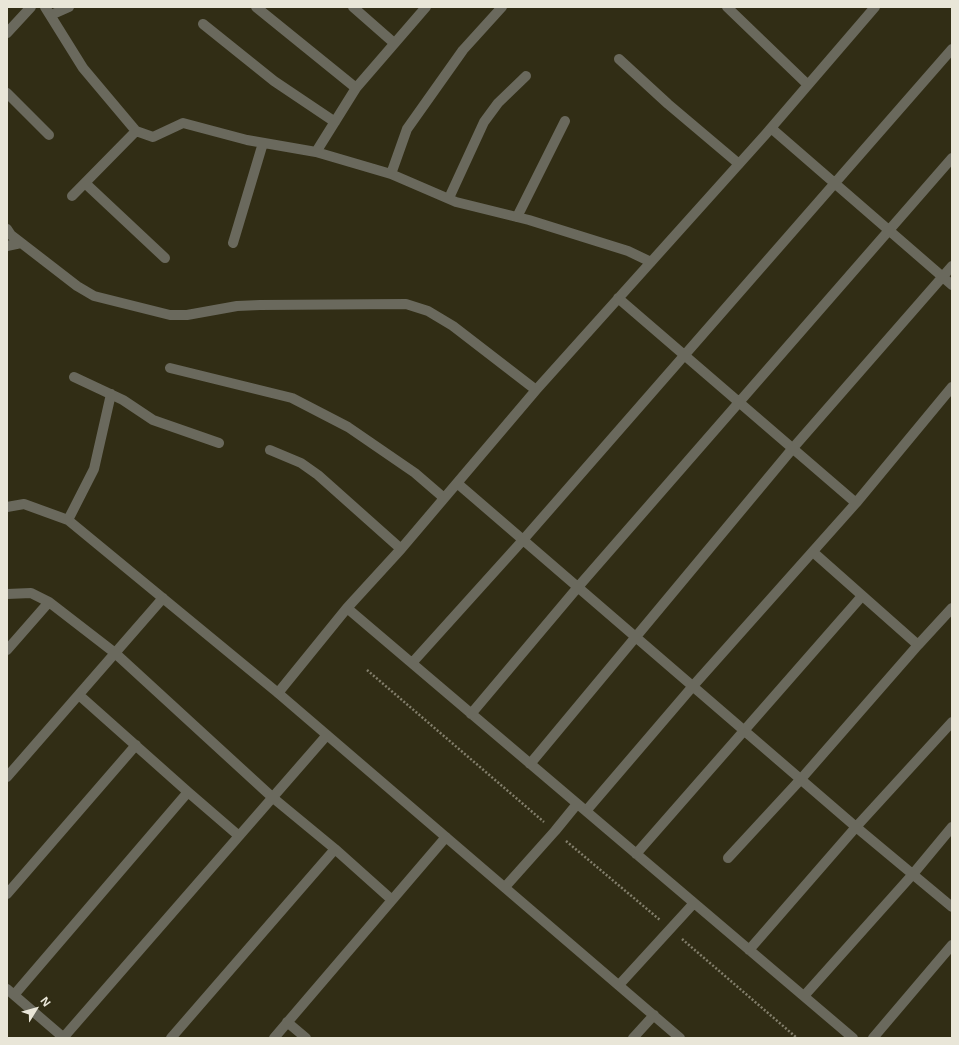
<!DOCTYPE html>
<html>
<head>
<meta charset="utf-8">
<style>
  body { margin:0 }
  #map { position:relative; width:959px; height:1045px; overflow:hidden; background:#312d15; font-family:"Noto Sans",sans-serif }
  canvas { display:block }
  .frame { position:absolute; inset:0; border:8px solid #e9e6d8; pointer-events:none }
  .north { position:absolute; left:16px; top:989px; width:40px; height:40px; -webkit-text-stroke:3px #312d15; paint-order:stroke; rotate:53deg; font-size:11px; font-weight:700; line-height:16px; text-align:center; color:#e9e6d8 }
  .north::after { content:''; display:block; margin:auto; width:14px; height:18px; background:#e9e6d8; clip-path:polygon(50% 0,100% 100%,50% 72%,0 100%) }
</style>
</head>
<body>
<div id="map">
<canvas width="959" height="1045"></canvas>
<div class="frame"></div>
<div class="north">N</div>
</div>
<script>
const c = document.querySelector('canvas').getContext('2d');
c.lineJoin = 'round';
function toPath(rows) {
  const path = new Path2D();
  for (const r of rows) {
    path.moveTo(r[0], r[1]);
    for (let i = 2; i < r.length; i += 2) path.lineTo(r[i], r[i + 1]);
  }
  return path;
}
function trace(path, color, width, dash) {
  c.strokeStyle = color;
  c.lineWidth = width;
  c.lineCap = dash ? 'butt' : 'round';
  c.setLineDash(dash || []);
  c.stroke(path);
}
trace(toPath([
  [367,670,544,822],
  [566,841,660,920],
  [682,939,797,1038]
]), '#837f6c', 2.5, [2, 2]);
trace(toPath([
  [45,7,83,68,136,131,153,137,183,123,247,140,316,152,391,174,456,202,529,220,628,251,651,262],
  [256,7,356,88],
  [353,7,394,43],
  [727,7,808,85],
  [51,15,69,7],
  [203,24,274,81,335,122],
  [7,33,31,7],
  [619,59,668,104,739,164],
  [7,93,49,135],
  [771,128,952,285],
  [316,152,356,88,426,7],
  [391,174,407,129,463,50,502,7],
  [85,183,165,258],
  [72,196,136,131],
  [449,198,484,122,498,103,526,76],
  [517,217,565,121],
  [7,229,11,235,77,286,94,296,170,315,187,315,237,306,260,305,406,304,428,311,453,326,536,390],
  [233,243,263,143],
  [7,246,21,243],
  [618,298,856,503],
  [170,368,292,398,348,427,415,473,444,498],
  [74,377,123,400,153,420,219,443],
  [270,450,301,463,318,475,401,549],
  [457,483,856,827,952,907],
  [7,507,24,504,68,520,278,693,680,1038],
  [68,520,94,469,111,394],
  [813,552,918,645],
  [7,594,31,593,49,602,115,653,272,797,335,849,392,900],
  [347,608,853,1038],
  [7,650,49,602],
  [412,663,523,540,952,49],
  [278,693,347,608,401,549,536,390,765,135,875,7],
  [79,695,188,792,239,836],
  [471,714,578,587,952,158],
  [530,764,793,448,952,266],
  [7,777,163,598],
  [586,811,693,686,856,503,952,387],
  [636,854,862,596],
  [728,858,801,779,918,645,952,608],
  [505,887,555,831,577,804],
  [7,894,136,745],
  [749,950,856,827,952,722],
  [619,985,694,903],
  [7,989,64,1038],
  [14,995,188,792],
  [804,996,913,874,952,827],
  [287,1022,306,1038],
  [63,1038,327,735],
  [171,1038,335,849],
  [274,1038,446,837],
  [633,1038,654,1015],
  [873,1038,952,945]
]), '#6a695d', 10);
</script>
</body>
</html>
